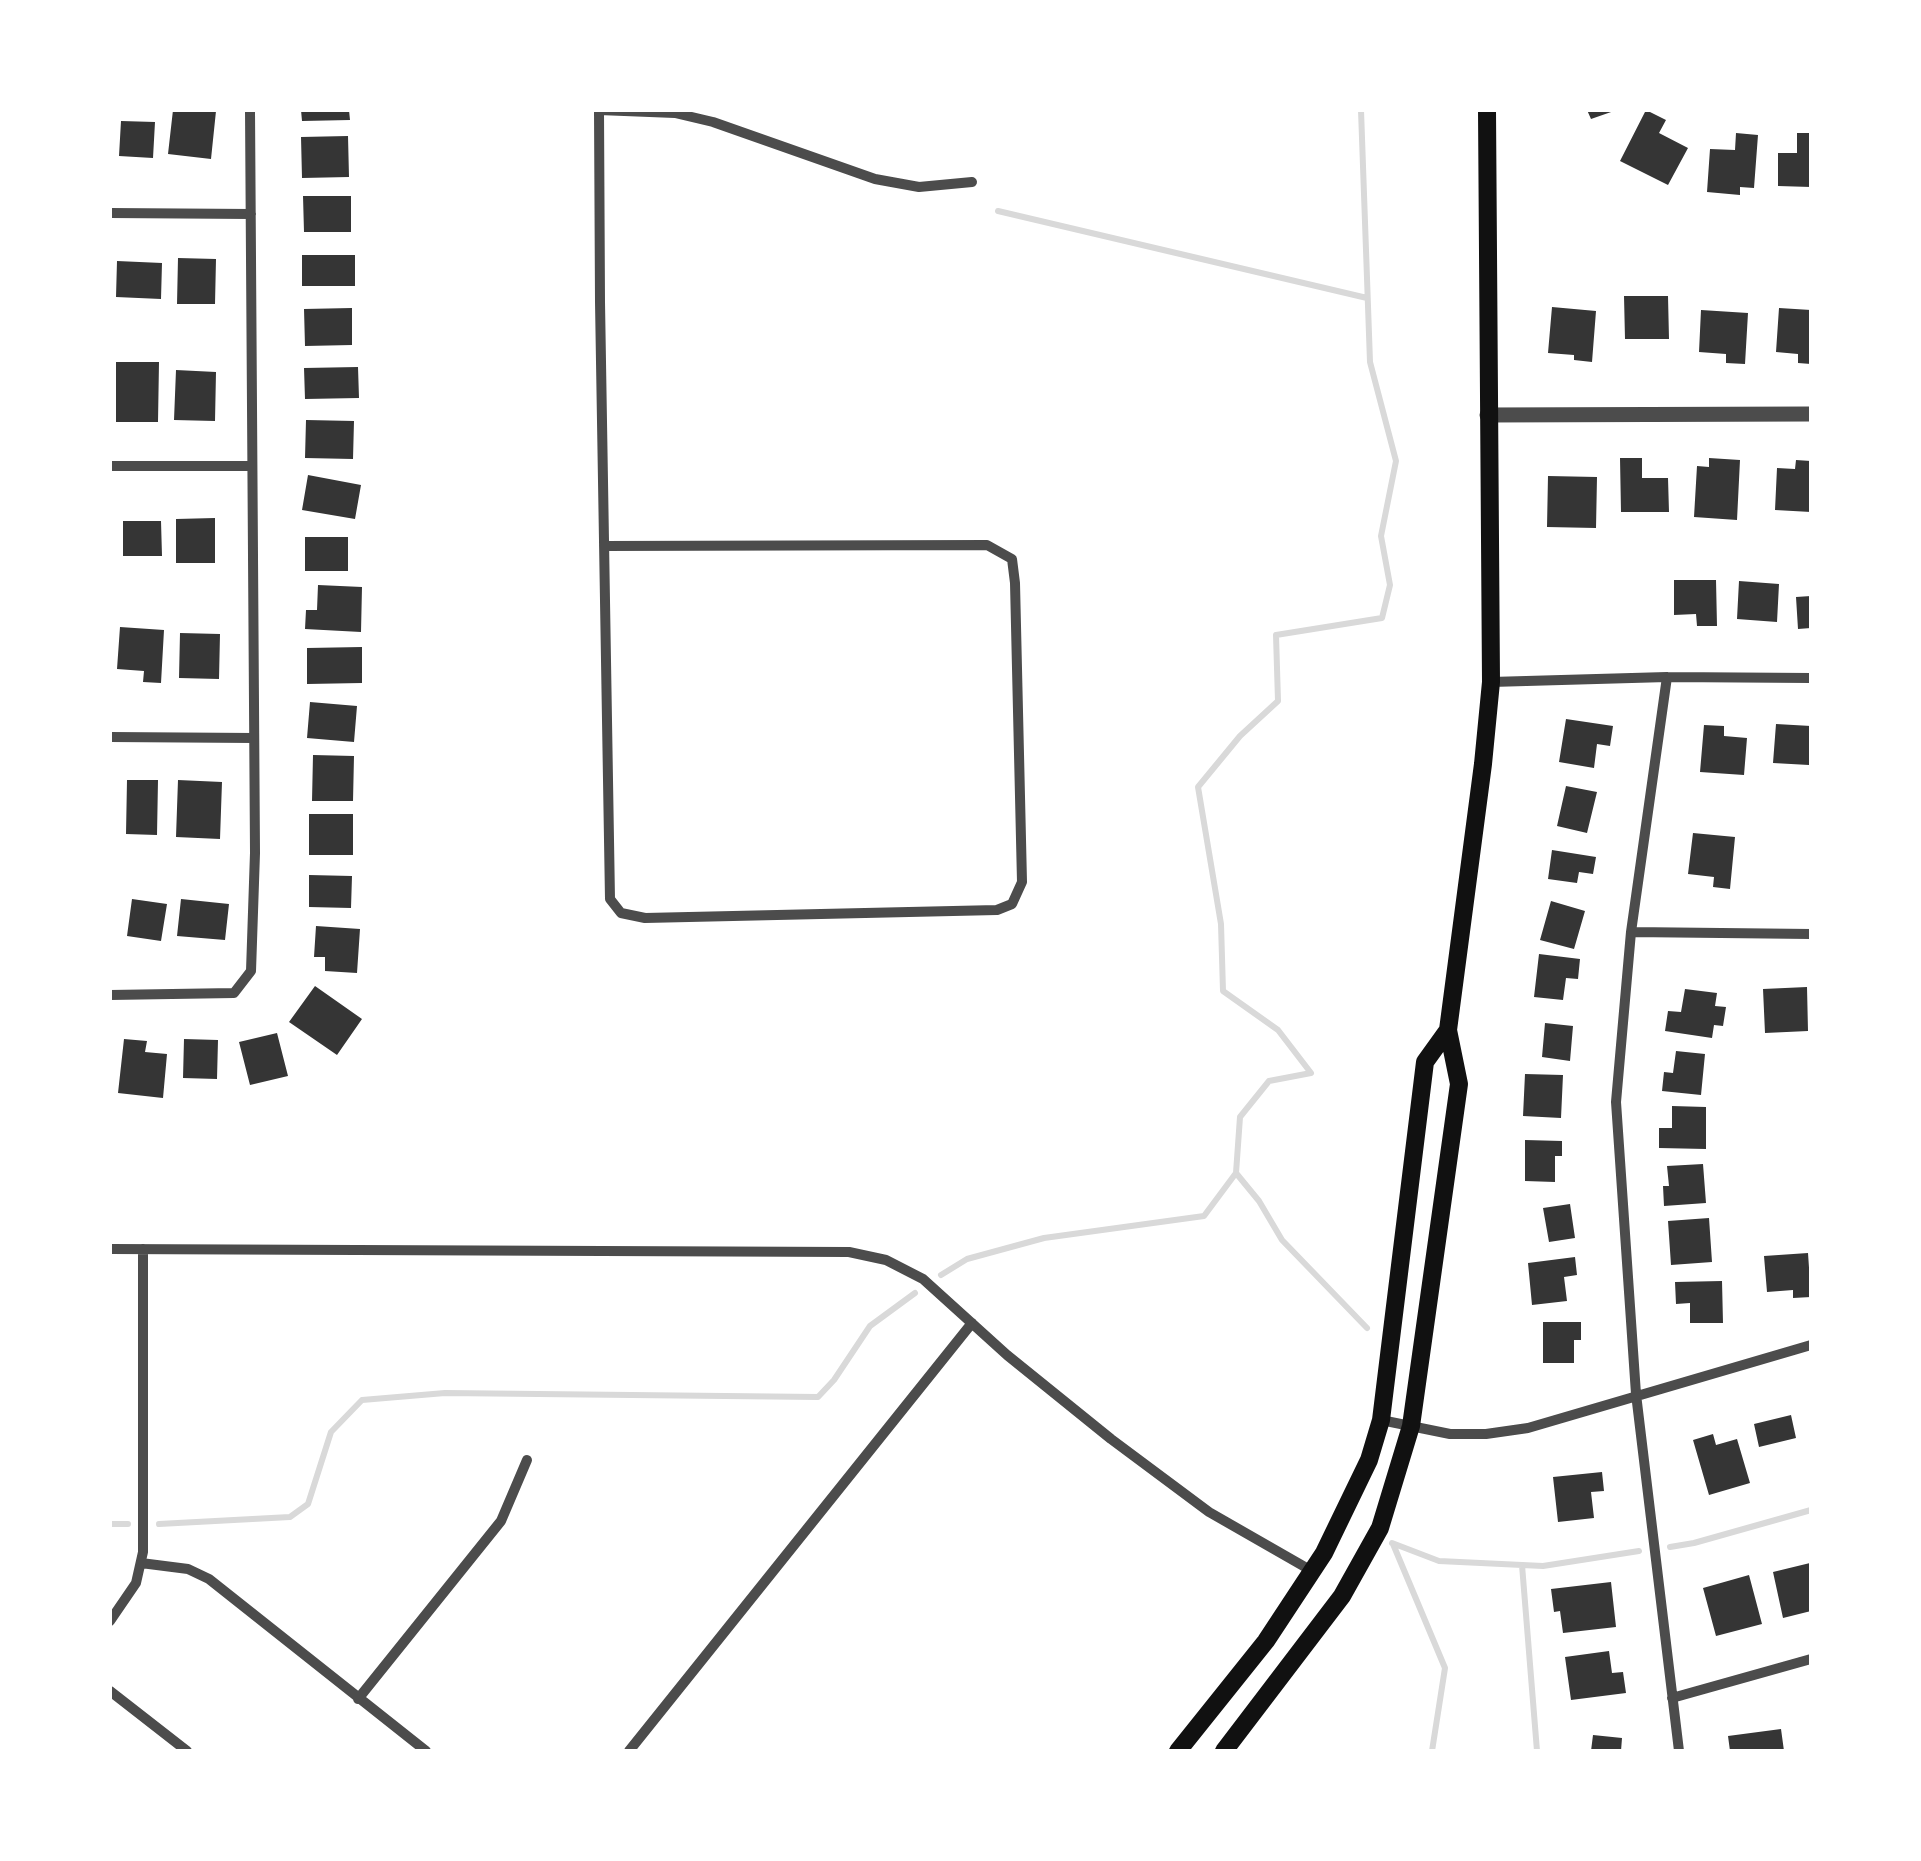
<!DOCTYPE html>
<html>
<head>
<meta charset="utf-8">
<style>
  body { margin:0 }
  #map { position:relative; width:1921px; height:1861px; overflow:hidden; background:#fff; font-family:Montserrat,sans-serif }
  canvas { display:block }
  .frame { position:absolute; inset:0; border:112px solid #fff; pointer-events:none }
</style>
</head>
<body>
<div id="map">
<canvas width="1921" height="1861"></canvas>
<div class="frame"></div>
</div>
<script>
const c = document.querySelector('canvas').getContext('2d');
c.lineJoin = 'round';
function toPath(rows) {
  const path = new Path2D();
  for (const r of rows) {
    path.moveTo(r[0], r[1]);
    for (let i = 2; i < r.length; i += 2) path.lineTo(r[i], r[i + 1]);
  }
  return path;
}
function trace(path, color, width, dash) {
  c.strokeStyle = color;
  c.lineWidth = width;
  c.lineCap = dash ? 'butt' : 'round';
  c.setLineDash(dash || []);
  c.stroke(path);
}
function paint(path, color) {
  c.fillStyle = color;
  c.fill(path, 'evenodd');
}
trace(toPath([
  [1361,110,1370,362,1396,461,1381,536,1390,585,1382,618,1276,635,1278,701,1240,736,1198,787,1221,924,1223,991,1278,1030,1311,1073,1269,1081,1240,1117,1236,1173,1259,1201,1282,1240,1367,1328],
  [998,211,1367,298],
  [941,1275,967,1259,1044,1238,1204,1216,1236,1173],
  [110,1524,128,1524],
  [159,1524,290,1517,308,1504,331,1432,362,1400,445,1393,818,1397,834,1380,870,1326,915,1293],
  [1392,1543,1439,1561,1543,1566,1639,1551],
  [1393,1544,1445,1668,1432,1751],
  [1670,1547,1694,1543,1811,1510],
  [1522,1565,1537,1751]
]), '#d9d9d9', 6);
paint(toPath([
  [173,110,216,111,211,159,168,154],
  [301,110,349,110,350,120,302,121],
  [1587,110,1614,110,1614,111,1591,119],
  [1646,110,1666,120,1659,133,1688,148,1668,185,1620,161],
  [121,121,155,122,153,158,119,156],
  [1736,133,1758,135,1754,188,1740,187,1740,195,1707,192,1710,149,1735,150],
  [1797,133,1811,133,1811,187,1778,186,1778,153,1797,153],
  [348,136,349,177,302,178,301,137],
  [303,196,351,196,351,232,304,232],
  [302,255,355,255,355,286,302,286],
  [178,258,216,259,215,304,177,304],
  [117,261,162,263,161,299,116,297],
  [1624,296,1668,296,1669,339,1625,339],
  [1552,307,1596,311,1592,362,1574,360,1574,355,1548,353],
  [352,308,352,345,305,346,304,309],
  [1779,308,1811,310,1811,364,1798,363,1798,354,1776,352],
  [1701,310,1748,313,1745,364,1726,363,1726,354,1699,352],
  [116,362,159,362,158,422,116,422],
  [358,367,359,398,305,399,304,368],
  [176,370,216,372,215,421,174,420],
  [306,420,354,421,353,459,305,458],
  [1620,458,1642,458,1642,478,1668,478,1669,512,1621,512],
  [1709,458,1740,460,1737,520,1694,517,1697,466,1709,467],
  [1796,460,1811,461,1811,512,1775,510,1777,468,1795,469],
  [308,475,361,485,355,519,302,510],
  [1548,476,1597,477,1596,528,1547,527],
  [215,518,215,563,176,563,176,519],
  [123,521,161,521,162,556,123,556],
  [305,537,348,537,348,571,305,571],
  [1674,580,1716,580,1717,626,1697,626,1696,614,1674,615],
  [1739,581,1779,584,1777,622,1737,619],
  [318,585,362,587,361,632,305,629,306,610,317,610],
  [1811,596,1811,628,1798,629,1796,597],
  [120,627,164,630,161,683,143,682,144,671,117,669],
  [180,633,220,634,219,679,179,678],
  [362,647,362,683,307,684,307,648],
  [310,702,357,706,354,742,307,738],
  [1566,719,1613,726,1610,746,1597,744,1594,768,1559,762],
  [1776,724,1811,726,1809,765,1773,763],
  [1704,725,1724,726,1724,736,1747,738,1744,775,1700,772],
  [313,755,354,756,353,801,312,801],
  [127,780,158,780,157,835,126,834],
  [178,780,222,782,220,839,176,837],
  [1566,786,1597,792,1587,833,1557,826],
  [309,814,353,814,353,855,309,855],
  [1693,833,1735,837,1730,889,1713,887,1714,877,1688,874],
  [1552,850,1596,857,1593,874,1579,872,1577,883,1548,879],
  [309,875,352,876,351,908,309,907],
  [132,899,167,904,161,941,127,936],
  [181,899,229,904,225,940,177,936],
  [1551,901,1585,911,1574,949,1540,940],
  [316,926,360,929,357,973,325,971,325,957,314,957],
  [1539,954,1580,959,1578,979,1566,978,1563,1000,1534,997],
  [315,986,362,1019,337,1055,289,1022],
  [1807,987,1808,1031,1765,1033,1763,989],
  [1685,989,1717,993,1715,1006,1726,1007,1723,1026,1714,1025,1712,1038,1665,1031,1668,1011,1681,1012],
  [1545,1023,1573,1026,1570,1061,1542,1057],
  [277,1033,288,1076,250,1085,239,1042],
  [124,1039,147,1041,145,1052,167,1054,163,1098,118,1093],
  [184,1039,218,1040,217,1079,183,1078],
  [1676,1051,1705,1054,1701,1095,1662,1091,1664,1072,1673,1073],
  [1525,1074,1563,1075,1561,1118,1523,1116],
  [1672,1106,1706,1107,1706,1149,1659,1148,1659,1128,1672,1128],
  [1525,1140,1562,1141,1562,1156,1555,1156,1555,1182,1525,1181],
  [1703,1164,1706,1203,1664,1206,1663,1186,1669,1186,1667,1166],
  [1570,1204,1575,1238,1549,1242,1543,1208],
  [1709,1218,1712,1262,1671,1265,1668,1221],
  [1808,1253,1811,1297,1793,1298,1793,1290,1767,1292,1764,1256],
  [1575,1257,1577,1275,1564,1277,1567,1301,1532,1305,1528,1263],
  [1722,1281,1723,1323,1690,1323,1690,1303,1676,1304,1675,1282],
  [1543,1322,1581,1322,1581,1340,1574,1340,1574,1363,1543,1363],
  [1791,1415,1796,1438,1759,1447,1754,1424],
  [1713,1434,1716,1445,1737,1439,1750,1483,1709,1495,1693,1440],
  [1602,1472,1604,1491,1591,1492,1594,1518,1558,1522,1553,1477],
  [1810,1563,1811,1611,1783,1618,1773,1572],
  [1749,1575,1762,1624,1716,1636,1703,1588],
  [1611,1582,1616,1627,1563,1633,1560,1611,1554,1612,1551,1589],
  [1609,1651,1612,1673,1623,1672,1626,1693,1571,1700,1565,1657],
  [1781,1729,1784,1751,1730,1751,1728,1736],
  [1593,1735,1622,1738,1621,1751,1591,1751]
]), '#353535');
trace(toPath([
  [599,110,600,302,610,899,621,913,645,918,997,910,1012,904,1022,882,1015,583,1012,559,987,545,604,546],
  [599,110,675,113,713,122,875,179,919,187,972,182],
  [110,213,251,214],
  [110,466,252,466],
  [1667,677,1631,932,1616,1102,1636,1394,1679,1751],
  [1491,682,1667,677,1811,678],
  [110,737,254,738],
  [1631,932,1811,934],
  [110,995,234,993,251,971,255,853,250,110],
  [110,1249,849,1252,886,1260,923,1279,1007,1355,1111,1439,1209,1512,1312,1571],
  [1381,1420,1450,1434,1486,1434,1528,1428,1811,1345],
  [141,1563,188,1569,209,1579,426,1751],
  [110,1621,136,1583,143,1552,143,1249],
  [110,1691,187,1751],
  [1672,1698,1811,1659],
  [358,1699,501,1521,527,1460],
  [629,1751,972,1323]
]), '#4c4c4c', 10);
trace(toPath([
  [1487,415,1811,414]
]), '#4c4c4c', 15);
trace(toPath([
  [1178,1751,1266,1641,1324,1553,1369,1460,1381,1420,1425,1062,1448,1030],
  [1224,1751,1342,1596,1380,1528,1411,1426,1459,1084,1448,1030,1483,764,1491,682,1487,110]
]), '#111', 18);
</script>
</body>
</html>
